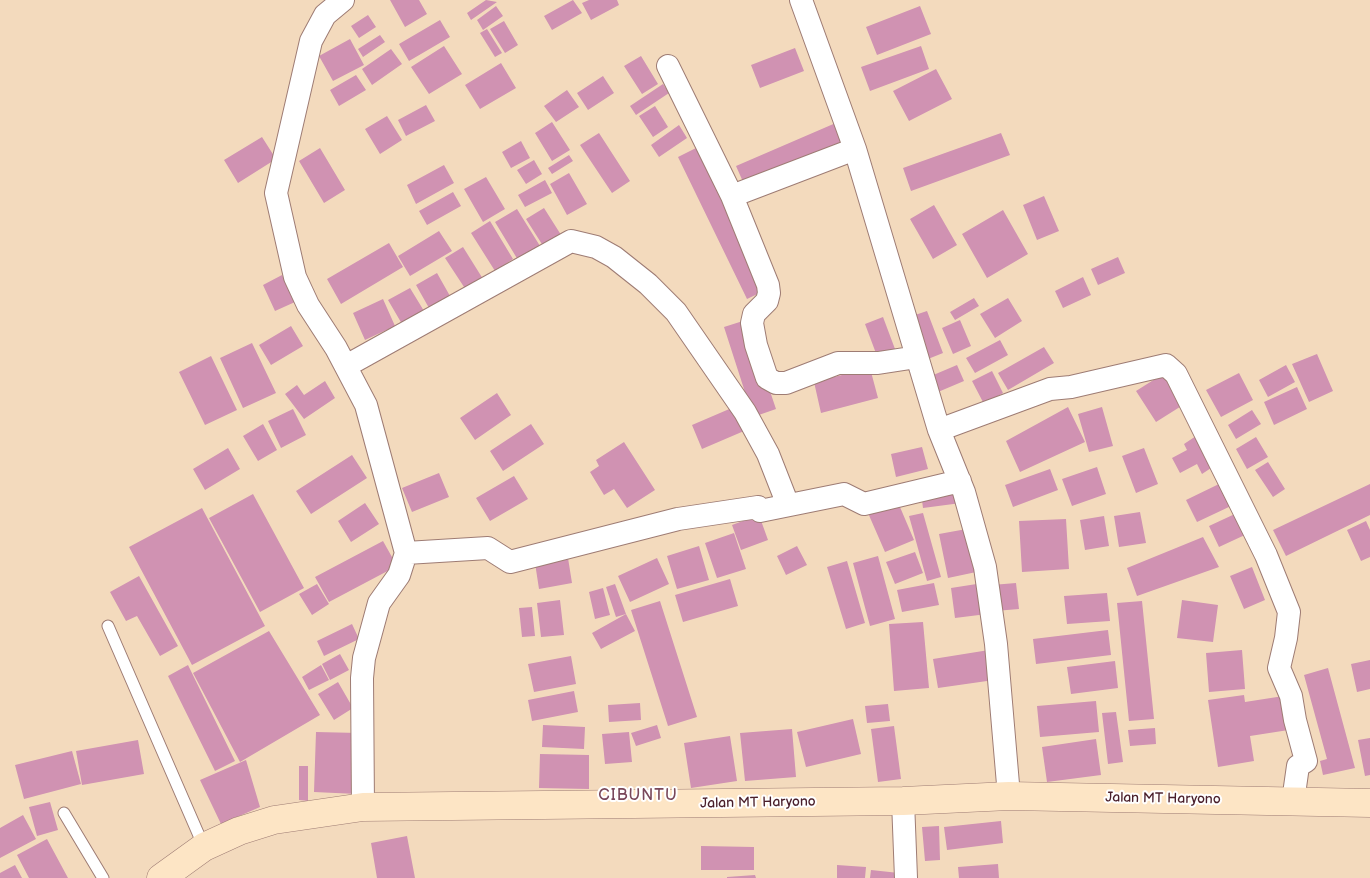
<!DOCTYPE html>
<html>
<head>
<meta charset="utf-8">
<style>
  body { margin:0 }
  canvas { display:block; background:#f3dabd }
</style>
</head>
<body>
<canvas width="1370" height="878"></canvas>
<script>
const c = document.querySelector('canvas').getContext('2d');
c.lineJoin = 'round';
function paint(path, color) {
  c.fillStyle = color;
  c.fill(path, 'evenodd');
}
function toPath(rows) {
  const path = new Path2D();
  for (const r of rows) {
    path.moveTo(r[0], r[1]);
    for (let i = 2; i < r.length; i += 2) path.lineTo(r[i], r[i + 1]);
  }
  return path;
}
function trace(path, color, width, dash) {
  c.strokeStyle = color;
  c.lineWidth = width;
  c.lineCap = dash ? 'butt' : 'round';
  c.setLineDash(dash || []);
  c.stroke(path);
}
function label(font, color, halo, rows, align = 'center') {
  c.font = font + ' "Balsamiq Sans",sans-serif';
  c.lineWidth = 4;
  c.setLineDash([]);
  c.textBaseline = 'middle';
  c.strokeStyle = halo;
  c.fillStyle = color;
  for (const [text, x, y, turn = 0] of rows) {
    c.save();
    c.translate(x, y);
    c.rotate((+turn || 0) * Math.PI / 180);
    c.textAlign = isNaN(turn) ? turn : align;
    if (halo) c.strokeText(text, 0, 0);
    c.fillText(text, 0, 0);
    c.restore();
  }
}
paint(toPath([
  [390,0,419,0,427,14,405,27],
  [486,0,497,2,471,20,467,13],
  [573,0,582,13,552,30,544,16],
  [589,0,617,0,619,5,591,20,582,3],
  [496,6,503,16,483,30,477,20],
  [920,6,931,34,877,55,866,27],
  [368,15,376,27,359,38,351,26],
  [440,20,450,37,409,61,399,44],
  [504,21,518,45,505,53,490,29],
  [487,29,502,53,495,57,480,33],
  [380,35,385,42,363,57,358,49],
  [350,39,364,65,333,81,319,56],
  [444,46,462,74,429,94,411,67],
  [921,46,929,69,870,91,861,67],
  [795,48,804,71,760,88,751,65],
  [391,49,402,64,372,85,362,69],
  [641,56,658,84,642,94,624,66],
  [501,63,516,88,480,109,465,85],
  [936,69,952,99,909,121,893,91],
  [356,75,366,90,339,106,330,90],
  [603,76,614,93,588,110,577,93],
  [663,84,669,93,636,115,630,106],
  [567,90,579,107,556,122,544,106],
  [426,105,435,121,406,136,398,120],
  [655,106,668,127,653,137,639,116],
  [387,116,402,140,380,154,365,129],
  [552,122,570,150,552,161,535,133],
  [838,122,846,140,744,184,736,166],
  [679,125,687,138,659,157,651,145],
  [599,133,630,181,612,193,580,145],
  [1001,133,1010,155,911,191,903,168],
  [262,137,276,159,238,183,224,160],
  [521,141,530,158,511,168,502,152],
  [320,148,345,190,324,203,299,161],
  [696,148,766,290,747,299,678,157],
  [569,155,573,161,552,174,548,168],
  [534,160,542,174,526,184,517,170],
  [444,165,454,183,416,204,407,185],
  [569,173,587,204,567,215,550,184],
  [486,177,505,209,483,222,464,189],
  [545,180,552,193,525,207,518,195],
  [453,192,461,206,427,225,419,211],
  [1044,196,1059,231,1037,240,1023,205],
  [934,205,957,245,933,259,910,219],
  [544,208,563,238,545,249,526,219],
  [517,209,540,246,518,260,495,222],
  [1003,210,1028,254,987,278,962,234],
  [490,221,513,259,495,271,471,233],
  [439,231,452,251,410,276,398,256],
  [389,243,403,267,341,304,327,279],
  [463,247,483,279,466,290,445,258],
  [1118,257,1125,273,1098,285,1091,269],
  [437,273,450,296,429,308,416,285],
  [282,275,295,302,275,311,263,285],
  [1083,277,1091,295,1063,308,1055,291],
  [410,288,424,311,402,324,388,300],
  [974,298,979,306,955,320,950,312],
  [1008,298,1022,321,995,338,980,314],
  [383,299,395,326,365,340,353,313],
  [927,311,943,353,928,359,912,316],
  [883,317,895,349,877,356,865,324],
  [746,320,776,409,753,417,724,327],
  [960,320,971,346,953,354,942,328],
  [291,326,303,346,271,365,259,345],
  [1000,340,1008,355,975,373,966,358],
  [252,343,276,393,243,408,220,358],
  [1044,347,1054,363,1008,390,998,373],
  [1317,354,1333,391,1309,402,1292,364],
  [211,356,237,410,205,425,179,372],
  [957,365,964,381,938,392,931,376],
  [1286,365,1295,382,1268,397,1259,380],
  [870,368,878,398,821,413,814,382],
  [992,371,1003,393,984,404,972,381],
  [1239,373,1253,400,1221,417,1206,390],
  [1163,374,1183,405,1156,422,1136,391],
  [325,381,335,398,304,419,285,394,297,385,304,395],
  [1297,387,1307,409,1274,425,1264,402],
  [497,393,511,415,475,440,460,418],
  [734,407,744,431,702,449,692,425],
  [1068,407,1085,442,1020,472,1006,441],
  [1102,407,1113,446,1089,452,1078,414],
  [293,409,306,435,281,448,268,421],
  [1252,410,1261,424,1236,439,1228,425],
  [263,424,277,450,258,461,243,436],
  [531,424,544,444,503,471,490,451],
  [1199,434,1217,464,1202,474,1197,464,1180,473,1172,458,1187,450,1184,444],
  [1256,437,1268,457,1247,469,1236,449],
  [624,442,655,490,627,508,614,489,604,495,590,472,599,466,596,460],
  [922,447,928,469,896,477,891,454],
  [228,448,240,469,205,490,193,469],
  [1144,448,1158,484,1136,493,1122,456],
  [352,455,367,478,311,514,296,491],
  [1268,462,1285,489,1273,497,1255,470],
  [1097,467,1106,494,1072,506,1062,479],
  [1050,469,1058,490,1013,507,1005,485],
  [439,473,449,497,412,512,402,488],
  [514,476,528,499,490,521,476,498],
  [1219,484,1231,506,1197,522,1186,500],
  [1370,484,1370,515,1286,556,1273,530],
  [958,487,961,503,923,508,921,493],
  [253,494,304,588,260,612,209,518],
  [897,500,914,540,885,552,868,513],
  [365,503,379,524,351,542,338,521],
  [202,508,265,626,192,665,129,547],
  [1140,512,1146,543,1119,547,1114,516],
  [923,513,941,577,927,581,909,516],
  [1237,513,1247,534,1219,547,1209,526],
  [759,515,768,540,741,550,732,525],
  [1104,516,1109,546,1085,550,1080,520],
  [1066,519,1069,569,1022,572,1019,521],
  [1366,521,1370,530,1370,557,1361,561,1347,530],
  [972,528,981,571,948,578,939,534],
  [734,533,746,569,717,578,705,543],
  [1203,537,1219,567,1137,596,1127,568],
  [383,541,397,566,329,602,315,577],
  [699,546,709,580,677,589,667,556],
  [797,546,807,565,786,575,777,556],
  [915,552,923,573,895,584,886,562],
  [878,556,895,619,870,626,853,563],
  [568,558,572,583,539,589,535,563],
  [657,558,669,584,630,602,618,576],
  [847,561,865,623,846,629,827,567],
  [1252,567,1265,600,1244,609,1230,576],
  [139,576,178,646,160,656,137,616,126,621,110,592],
  [730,579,738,606,683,622,675,595],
  [934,583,939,605,902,612,897,590],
  [983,583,987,614,955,618,951,588],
  [1016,583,1019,609,995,611,992,585],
  [317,584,329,604,312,615,299,594],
  [615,584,626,614,616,617,606,587],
  [603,588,610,615,595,619,589,592],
  [1107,593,1110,621,1067,624,1064,596],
  [560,600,564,635,541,637,537,603],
  [1182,600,1218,605,1213,642,1177,638],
  [660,601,697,717,668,726,631,610],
  [1142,601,1154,719,1129,721,1117,603],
  [532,607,535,636,522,637,519,608],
  [626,614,635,631,601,649,592,633],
  [923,622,929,688,894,691,889,624],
  [352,624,359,639,324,656,317,641],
  [1108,630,1111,655,1036,664,1033,639],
  [269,631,320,715,240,762,193,673],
  [989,650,994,680,938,688,933,659],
  [1242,650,1245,689,1209,692,1206,653],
  [340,654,349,670,330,680,322,664],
  [571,656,576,684,534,692,528,664],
  [1370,660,1370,689,1357,692,1351,664],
  [1115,661,1118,688,1071,694,1067,667],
  [188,665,235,761,215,771,168,676],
  [321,665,329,680,309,690,302,677],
  [1328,668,1355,768,1323,775,1320,761,1327,759,1304,675],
  [338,682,353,708,334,720,318,694],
  [574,691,578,712,532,721,528,700],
  [1244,695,1245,702,1290,695,1295,729,1250,736,1254,761,1218,767,1208,700],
  [1096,701,1099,732,1040,737,1037,706],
  [640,703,641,720,609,722,608,705],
  [888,704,890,721,867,723,865,706],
  [1116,712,1123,762,1108,764,1102,713],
  [853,719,861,754,806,767,797,732],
  [543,725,585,727,584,749,542,747],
  [657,725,661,738,636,746,631,733],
  [894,726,901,779,878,782,871,729],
  [1155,728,1156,744,1130,746,1128,730],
  [792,729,796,777,745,781,740,733],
  [316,732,359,733,357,794,314,792],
  [629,732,632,762,605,764,602,734],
  [730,736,737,781,691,788,684,743],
  [1370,738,1370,775,1365,776,1358,740],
  [1096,739,1101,775,1047,782,1042,747],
  [138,740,144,774,82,785,76,751],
  [72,751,81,784,24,799,15,765],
  [540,754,589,755,589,789,539,788],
  [246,760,260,807,221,824,200,780],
  [299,766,308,766,308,801,299,800],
  [50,802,58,830,37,836,29,807],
  [23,815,36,839,0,858,0,828],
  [1001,821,1003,843,947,850,944,827],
  [939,826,940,860,925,861,922,827],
  [407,836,415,878,377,878,371,843],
  [47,839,68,878,29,878,17,855],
  [701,846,754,847,754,870,701,870],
  [998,864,999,878,959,878,958,867],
  [15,865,22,878,0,878,0,873],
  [837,865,866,867,865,878,837,878],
  [871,870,899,873,899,878,870,878],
  [755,875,756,878,727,878,727,877]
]), '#d092b2');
const service = toPath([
  [108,626,204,847],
  [64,813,103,878]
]);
const minor = toPath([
  [343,0,325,15,311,41,276,193,295,277,308,305,336,348,366,405,406,553,399,575,379,603,364,658,362,678,363,807],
  [801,0,855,149,939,430,964,492,985,567,996,644,1009,796],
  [668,66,732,196,768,285,769,293,767,301,754,314,752,323,756,345,767,378,776,383,786,383,838,363,878,363,917,357],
  [732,196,855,149],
  [346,366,571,241,596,247,614,257,648,284,676,312,745,412,768,454,788,505],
  [939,430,1050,389,1071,387,1166,365,1176,374,1266,555,1289,612,1286,638,1279,668,1291,696,1295,720,1306,761,1298,766,1293,801],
  [406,553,488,548,510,562,678,519,758,507,760,511,844,494,864,504,960,481],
  [903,801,906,878]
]);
const secondary = toPath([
  [161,878,204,847,239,831,274,820,363,807,903,801,1009,796,1370,803]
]);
trace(service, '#9e7c74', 13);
trace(minor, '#9e7c74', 24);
trace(secondary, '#9e7c74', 29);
trace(service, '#fff', 11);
trace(minor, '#fff', 22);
trace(secondary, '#fde5c5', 28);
label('14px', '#4a1f2b', '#fff', [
  ["Jalan MT Haryono",1163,799,1],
  ["Jalan MT Haryono",758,803,-1]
]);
c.letterSpacing = '1px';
label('16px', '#79475a', '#fff', [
  ["CIBUNTU",638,796]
]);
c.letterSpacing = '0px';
</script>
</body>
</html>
